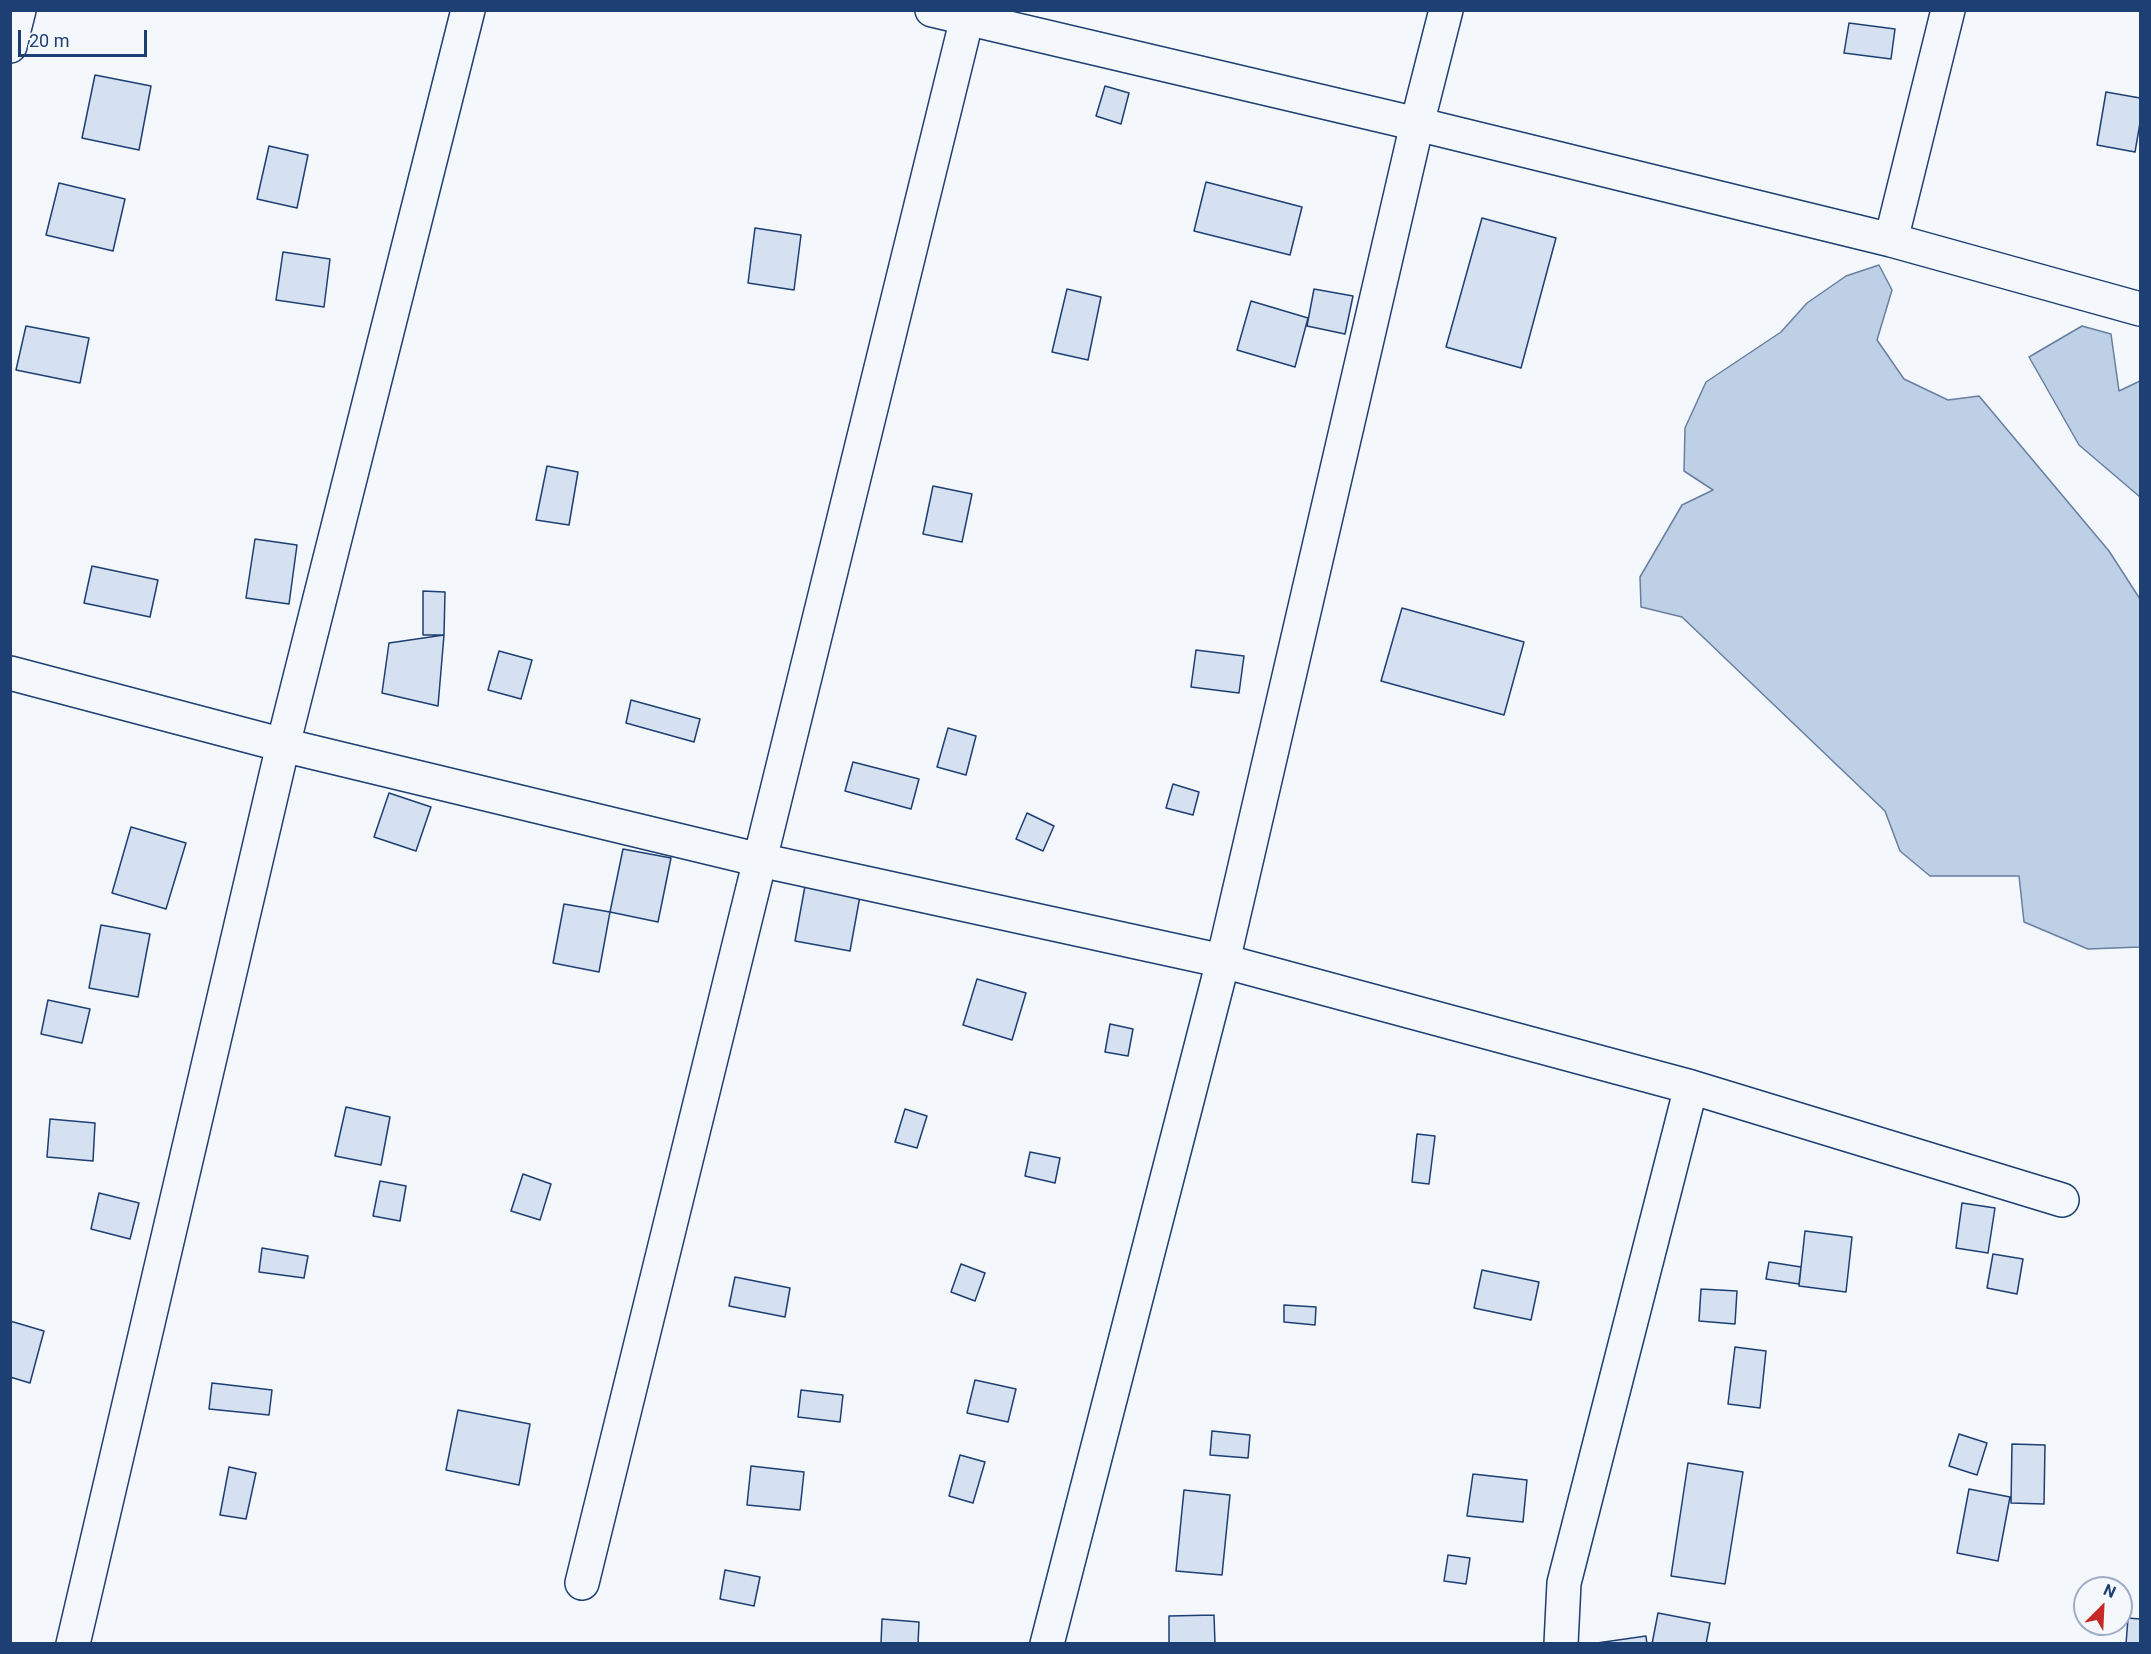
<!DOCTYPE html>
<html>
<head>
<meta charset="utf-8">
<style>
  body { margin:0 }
  #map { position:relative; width:2151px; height:1654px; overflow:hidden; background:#f4f7fb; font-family:Roboto,sans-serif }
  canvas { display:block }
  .frame { position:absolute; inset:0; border:12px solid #1d3f73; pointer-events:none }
  .north { position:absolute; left:2073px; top:1576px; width:60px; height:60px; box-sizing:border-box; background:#f4f7fb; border:2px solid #9eadc5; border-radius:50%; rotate:24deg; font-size:16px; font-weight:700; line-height:24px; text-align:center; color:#1d3f73 }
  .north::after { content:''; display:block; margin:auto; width:21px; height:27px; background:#c62828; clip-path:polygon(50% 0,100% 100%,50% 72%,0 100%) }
  .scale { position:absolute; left:18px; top:30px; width:129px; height:27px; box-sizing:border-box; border:3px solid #1d3f73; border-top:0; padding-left:8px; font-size:18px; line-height:21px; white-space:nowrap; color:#1d3f73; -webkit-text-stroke:4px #f4f7fb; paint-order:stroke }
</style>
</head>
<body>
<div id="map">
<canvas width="2151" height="1654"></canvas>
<div class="frame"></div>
<div class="north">N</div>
<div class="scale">20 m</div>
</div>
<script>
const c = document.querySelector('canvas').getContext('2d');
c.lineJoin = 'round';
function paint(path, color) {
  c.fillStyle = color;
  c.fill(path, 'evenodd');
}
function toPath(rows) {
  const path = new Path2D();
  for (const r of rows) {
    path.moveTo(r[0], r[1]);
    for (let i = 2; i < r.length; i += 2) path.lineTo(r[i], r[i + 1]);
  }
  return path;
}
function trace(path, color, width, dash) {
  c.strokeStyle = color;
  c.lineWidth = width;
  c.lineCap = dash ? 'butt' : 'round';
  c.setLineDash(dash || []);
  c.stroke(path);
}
const water = toPath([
  [1879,265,1892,290,1877,340,1904,379,1948,400,1979,396,2109,551,2140,599,2140,947,2088,949,2024,922,2019,876,1930,876,1900,851,1885,811,1682,617,1641,607,1640,577,1682,505,1713,490,1684,471,1685,428,1706,382,1781,332,1807,303,1846,276,1879,265],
  [2082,326,2111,334,2119,391,2140,381,2140,497,2079,445,2029,357,2082,326]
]);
paint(water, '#bed0e5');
trace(water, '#687fa3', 1.5);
const building = toPath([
  [1849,23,1895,29,1891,59,1844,53,1849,23],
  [95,75,151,86,139,150,82,138,95,75],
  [1105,86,1129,93,1121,124,1096,116,1105,86],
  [2106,92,2140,98,2140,123,2135,152,2097,145,2106,92],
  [269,146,308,155,297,208,257,199,269,146],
  [1206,182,1302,207,1290,255,1194,231,1206,182],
  [59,183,125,199,113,251,46,235,59,183],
  [1482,218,1556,238,1521,368,1446,347,1482,218],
  [755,228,801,235,794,290,748,283,755,228],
  [283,252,330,259,324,307,276,300,283,252],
  [1067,289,1101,297,1088,360,1052,352,1067,289],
  [1314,289,1353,296,1345,334,1307,326,1314,289],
  [1251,301,1308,318,1295,367,1237,350,1251,301],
  [26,326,89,338,80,383,16,370,26,326],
  [547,466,578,472,569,525,536,520,547,466],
  [933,486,972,494,962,542,923,534,933,486],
  [255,539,297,545,289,604,246,598,255,539],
  [92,566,158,580,150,617,84,603,92,566],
  [423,591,445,592,444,635,423,635,423,591],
  [1402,608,1524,642,1504,715,1381,681,1402,608],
  [444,635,438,706,382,693,389,643,444,635],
  [1196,650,1244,656,1239,693,1191,687,1196,650],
  [499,651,532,660,521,699,488,690,499,651],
  [631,700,700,719,694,742,626,723,631,700],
  [948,728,976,736,966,775,937,767,948,728],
  [853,762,919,779,911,809,845,791,853,762],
  [1173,784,1199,792,1193,815,1166,808,1173,784],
  [389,793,431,807,416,851,374,837,389,793],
  [1027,813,1054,826,1043,851,1016,839,1027,813],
  [131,827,186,843,166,909,112,893,131,827],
  [623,849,671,858,658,922,610,912,623,849],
  [805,886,860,896,850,951,795,941,805,886],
  [564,904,610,912,599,972,553,963,564,904],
  [101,925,150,934,138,997,89,988,101,925],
  [977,979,1026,993,1012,1040,963,1025,977,979],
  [48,1000,90,1009,82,1043,41,1034,48,1000],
  [1110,1024,1133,1029,1128,1056,1105,1052,1110,1024],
  [346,1107,390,1117,381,1165,335,1156,346,1107],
  [905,1109,927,1116,917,1148,895,1142,905,1109],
  [50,1119,95,1123,93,1161,47,1157,50,1119],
  [1417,1134,1435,1136,1429,1184,1412,1182,1417,1134],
  [1030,1152,1060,1158,1055,1183,1025,1176,1030,1152],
  [523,1174,551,1184,540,1220,511,1211,523,1174],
  [380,1181,406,1186,400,1221,373,1216,380,1181],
  [99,1193,139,1203,130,1239,91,1229,99,1193],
  [1962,1203,1995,1208,1988,1253,1956,1248,1962,1203],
  [1805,1231,1852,1237,1846,1292,1799,1286,1805,1231],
  [262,1248,308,1256,304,1278,259,1272,262,1248],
  [1993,1254,2023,1259,2017,1294,1987,1288,1993,1254],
  [1769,1262,1801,1267,1799,1284,1766,1279,1769,1262],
  [961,1264,985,1273,975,1301,951,1292,961,1264],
  [1482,1270,1539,1282,1531,1320,1474,1308,1482,1270],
  [735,1277,790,1288,785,1317,729,1306,735,1277],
  [1701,1289,1737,1291,1735,1324,1699,1321,1701,1289],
  [1284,1305,1316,1307,1315,1325,1284,1322,1284,1305],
  [10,1321,44,1331,30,1383,10,1377,10,1321],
  [1735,1347,1766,1351,1760,1408,1728,1404,1735,1347],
  [975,1380,1016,1389,1008,1422,967,1413,975,1380],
  [212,1383,272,1390,269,1415,209,1409,212,1383],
  [801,1390,843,1395,840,1422,798,1417,801,1390],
  [458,1410,530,1424,519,1485,446,1470,458,1410],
  [1212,1431,1250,1435,1248,1458,1210,1455,1212,1431],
  [1959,1434,1987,1443,1977,1475,1949,1466,1959,1434],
  [2012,1444,2045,1445,2044,1504,2011,1503,2012,1444],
  [960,1455,985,1462,973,1503,949,1496,960,1455],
  [1688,1463,1743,1472,1725,1584,1671,1576,1688,1463],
  [751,1466,804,1472,800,1510,747,1505,751,1466],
  [229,1467,256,1473,246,1519,220,1515,229,1467],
  [1473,1474,1527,1480,1523,1522,1467,1516,1473,1474],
  [1969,1489,2010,1497,1998,1561,1957,1553,1969,1489],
  [1184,1490,1230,1495,1222,1575,1176,1571,1184,1490],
  [1448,1555,1470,1558,1466,1584,1444,1581,1448,1555],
  [725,1570,760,1577,754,1606,720,1599,725,1570],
  [1658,1613,1710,1623,1706,1644,1652,1644,1658,1613],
  [1214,1615,1215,1644,1169,1644,1169,1616,1214,1615],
  [2128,1618,2140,1619,2140,1644,2126,1644,2128,1618],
  [882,1619,919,1622,918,1644,881,1644,882,1619],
  [1646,1636,1647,1644,1597,1644,1597,1643,1646,1636]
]);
paint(building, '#d5e0f0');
trace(building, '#1d3f73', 1.5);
const street = toPath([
  [932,10,1417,124,1891,240,2140,309],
  [10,46,19,10],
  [1891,240,1948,10],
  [10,673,283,745,760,860,1223,961,1691,1087,1564,1583,1561,1644],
  [1691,1087,2062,1200],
  [582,1583,969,10],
  [73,1644,283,745,468,10]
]);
const secondary = toPath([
  [1047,1644,1223,961,1417,124,1446,10]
]);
trace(street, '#1d3f73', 36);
trace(secondary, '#1d3f73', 36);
trace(street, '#f4f7fb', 33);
trace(secondary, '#f4f7fb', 33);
</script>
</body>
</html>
